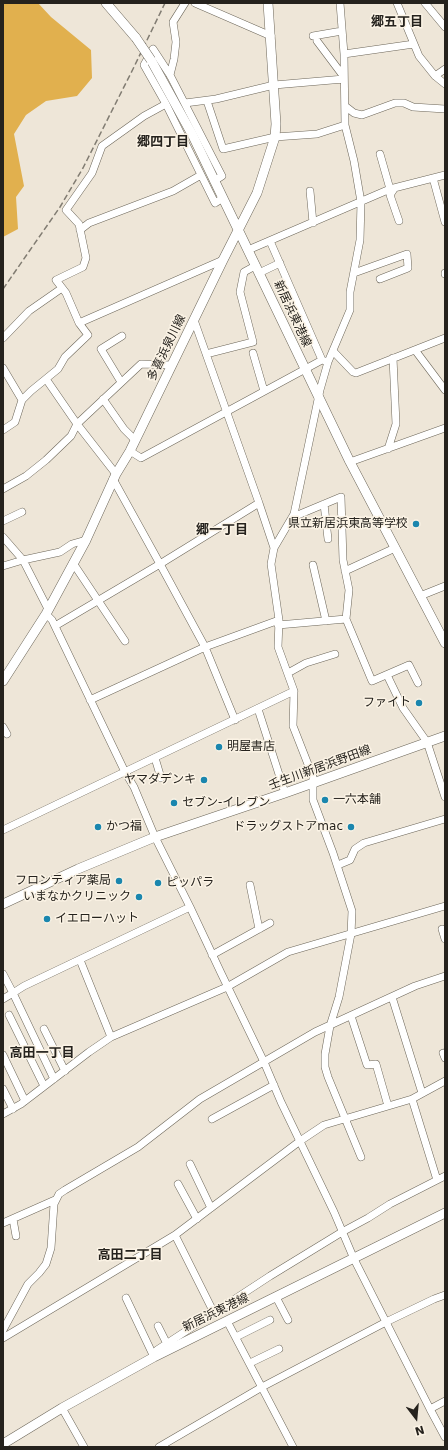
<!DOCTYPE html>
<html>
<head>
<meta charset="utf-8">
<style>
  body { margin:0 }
  #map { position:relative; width:448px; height:1450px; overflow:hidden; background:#eee6d8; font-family:"DejaVu Sans",sans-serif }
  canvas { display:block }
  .frame { position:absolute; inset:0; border:4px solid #25221d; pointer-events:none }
  .north { position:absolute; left:396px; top:1398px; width:40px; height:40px; -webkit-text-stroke:3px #fbf3e5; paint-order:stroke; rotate:164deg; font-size:11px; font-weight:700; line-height:16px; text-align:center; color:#25221d }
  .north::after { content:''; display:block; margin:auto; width:14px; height:18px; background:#25221d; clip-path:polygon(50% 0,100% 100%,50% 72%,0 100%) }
</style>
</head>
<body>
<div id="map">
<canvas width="448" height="1450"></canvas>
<div class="frame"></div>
<div class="north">N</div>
</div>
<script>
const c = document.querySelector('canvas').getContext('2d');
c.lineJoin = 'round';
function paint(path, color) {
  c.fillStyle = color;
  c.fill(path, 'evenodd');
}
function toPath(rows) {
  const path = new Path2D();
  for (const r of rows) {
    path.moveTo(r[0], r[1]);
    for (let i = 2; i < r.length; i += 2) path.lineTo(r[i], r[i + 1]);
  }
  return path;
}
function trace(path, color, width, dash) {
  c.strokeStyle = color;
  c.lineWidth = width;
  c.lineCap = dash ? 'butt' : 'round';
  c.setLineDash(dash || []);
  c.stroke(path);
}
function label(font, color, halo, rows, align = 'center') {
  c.font = font + ' "DejaVu Sans","Noto Sans JP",sans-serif';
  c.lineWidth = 3;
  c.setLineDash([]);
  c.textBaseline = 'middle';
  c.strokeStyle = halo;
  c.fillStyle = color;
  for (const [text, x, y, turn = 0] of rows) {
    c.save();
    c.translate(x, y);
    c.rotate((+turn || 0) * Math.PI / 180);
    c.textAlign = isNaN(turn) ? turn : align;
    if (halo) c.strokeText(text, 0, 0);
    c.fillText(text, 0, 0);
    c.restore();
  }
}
paint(toPath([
  [3,3,38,3,51,17,91,50,92,78,77,96,46,101,26,115,14,134,24,186,16,197,18,229,3,237]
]), '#e1b04e');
const minor = toPath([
  [195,3,271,36],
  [340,3,344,54,345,125],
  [397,3,419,56,435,76,445,84],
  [425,3,445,27],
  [313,36,342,31],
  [317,41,344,77],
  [344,54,414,44],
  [170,75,174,59,176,42,173,22,185,3],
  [435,76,445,69],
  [207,101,223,149,275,137,317,134,345,125,354,161,361,202,360,240,350,292,350,310,328,362,320,390,294,514,274,548,271,564,279,620,278,647,294,691,293,726,313,777,313,800,333,853,352,911,351,934,339,997,330,1026,325,1054,325,1067,328,1077,361,1157],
  [185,103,216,99,274,85,344,79],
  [345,106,354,113,362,115,395,103,404,103,413,107,445,109],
  [380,154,390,189],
  [433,178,445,222],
  [214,181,222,176,170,75,153,49,144,65,166,104,215,203,223,198],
  [394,189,390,195,399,221],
  [310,191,313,223],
  [80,230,89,223,173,191,201,175],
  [270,241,322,360,325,361],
  [248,250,390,189,445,175],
  [259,273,280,263],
  [354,273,407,254,408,268,380,279],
  [445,273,445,274],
  [194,320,259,503],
  [79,323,223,260],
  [3,338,29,311,62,288],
  [415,350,445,390],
  [333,351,353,372,356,373,445,338],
  [253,353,264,391],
  [206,354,253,342,240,292,244,272,255,266],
  [3,368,22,400],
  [46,379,77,424,116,474],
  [121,382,101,349,122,336],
  [103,399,124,429,135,440],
  [3,430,15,422,22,400,31,391,58,369,65,357,88,335,79,323,66,293,56,280,83,267,86,258,79,224,66,210,92,173,102,146,144,116,166,104],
  [388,449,396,424,393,358],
  [130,451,141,458,322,360],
  [350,462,445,428],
  [113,479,160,564,259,503,274,548],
  [3,489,26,476,46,460,71,436,77,424,141,364,171,365],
  [324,504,328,539],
  [3,521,22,512],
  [3,537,23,560,48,609],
  [73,563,125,641],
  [313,565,326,621],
  [3,566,23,560,60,552,72,544,86,540],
  [345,571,395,548],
  [420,596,445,586],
  [46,614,52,620,125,772,134,787,155,837,190,907,221,973,264,1062,281,1102,334,1212,354,1259,430,1409,445,1437],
  [346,619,372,681,409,665,418,683],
  [278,625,346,619,349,590,343,560,341,497,293,517],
  [55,626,160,564,205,647,235,720],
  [288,673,306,663,335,654],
  [387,675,403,708,427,742,445,797],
  [90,700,205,647,279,620],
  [258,709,285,793],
  [3,727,7,734],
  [155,758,161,778],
  [3,830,294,691],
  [338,865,350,860,355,849,364,843,445,819],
  [250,885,259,929],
  [442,929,445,939],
  [212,955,270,923],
  [80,960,111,1037],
  [3,974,13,993,24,986,190,907],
  [392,997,422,1093],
  [3,999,13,993,54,1079],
  [9,1015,44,1086],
  [351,1016,367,1065,376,1064,388,1106],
  [44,1029,65,1071],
  [443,1053,445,1058],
  [3,1055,25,1101],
  [3,1089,13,1109],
  [412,1099,437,1180],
  [3,1114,21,1104,89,1052,111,1037,227,987,288,952,445,906],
  [212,1119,274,1085],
  [190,1164,211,1208],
  [178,1184,197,1219],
  [13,1219,16,1236],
  [3,1223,55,1200],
  [175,1235,214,1313],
  [276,1297,288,1320],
  [126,1298,154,1357],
  [227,1321,293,1447],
  [158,1326,167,1344],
  [3,1330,28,1284,39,1273,46,1264,51,1248,54,1204,59,1194,65,1190,138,1147,200,1099,315,1032,415,986,445,976],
  [236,1337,270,1320],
  [3,1338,175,1235,300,1141,324,1125,412,1099,445,1081],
  [154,1357,157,1350,270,1276,342,1232,368,1218,390,1204,445,1176],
  [250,1363,279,1349],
  [62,1408,84,1447],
  [430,1409,445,1401],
  [159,1447,262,1387,386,1322,434,1299,445,1295]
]);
const major = toPath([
  [106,3,136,38],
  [151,60,193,136,350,462,445,643],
  [3,681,46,614,86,540,116,474,130,451,223,260,257,193,275,137,276,124,268,3],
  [3,904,78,869,155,837,285,793,445,736],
  [3,1444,62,1408,154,1357,445,1213]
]);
trace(minor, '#6c6659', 8);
trace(major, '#6c6659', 10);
trace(minor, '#fff', 7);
trace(major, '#fff', 9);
trace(toPath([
  [3,289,60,207,83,168,133,69,165,3]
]), '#817c72', 1.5, [6, 3]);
const majorBridge = toPath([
  [136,38,151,60]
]);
trace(majorBridge, '#6c6659', 10, []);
trace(majorBridge, '#fff', 9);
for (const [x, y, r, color] of [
  [416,524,4,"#1a86ae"],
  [419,703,4,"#1a86ae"],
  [219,747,4,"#1a86ae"],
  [204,780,4,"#1a86ae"],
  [325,800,4,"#1a86ae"],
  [174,803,4,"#1a86ae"],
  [98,827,4,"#1a86ae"],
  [351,827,4,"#1a86ae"],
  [119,881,4,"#1a86ae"],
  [158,883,4,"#1a86ae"],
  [139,897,4,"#1a86ae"],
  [47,919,4,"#1a86ae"]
]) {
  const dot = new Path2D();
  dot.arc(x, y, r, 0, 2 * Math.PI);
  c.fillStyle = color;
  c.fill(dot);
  trace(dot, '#fbf3e5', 1.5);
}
label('12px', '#25221d', '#fbf3e5', [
  ["新居浜東港線",292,314,65],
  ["多喜浜泉川線",167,348,-64],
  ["壬生川新居浜野田線",320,768,-20],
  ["新居浜東港線",216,1313,-26]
]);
label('12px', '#25221d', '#fbf3e5', [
  ["県立新居浜東高等学校",408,524],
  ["ファイト",411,703],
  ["明屋書店",227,747,"left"],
  ["ヤマダデンキ",196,780],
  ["一六本舗",333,800,"left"],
  ["セブン-イレブン",182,803,"left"],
  ["かつ福",106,827,"left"],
  ["ドラッグストアmac",343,827],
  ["フロンティア薬局",111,881],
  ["ピッパラ",166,883,"left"],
  ["いまなかクリニック",131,897],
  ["イエローハット",55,919,"left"]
], 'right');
label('bold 13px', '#25221d', '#fbf3e5', [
  ["郷五丁目",397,23],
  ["郷四丁目",163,143],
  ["郷一丁目",222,531],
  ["高田一丁目",42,1054],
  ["高田二丁目",130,1256]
]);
</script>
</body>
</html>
